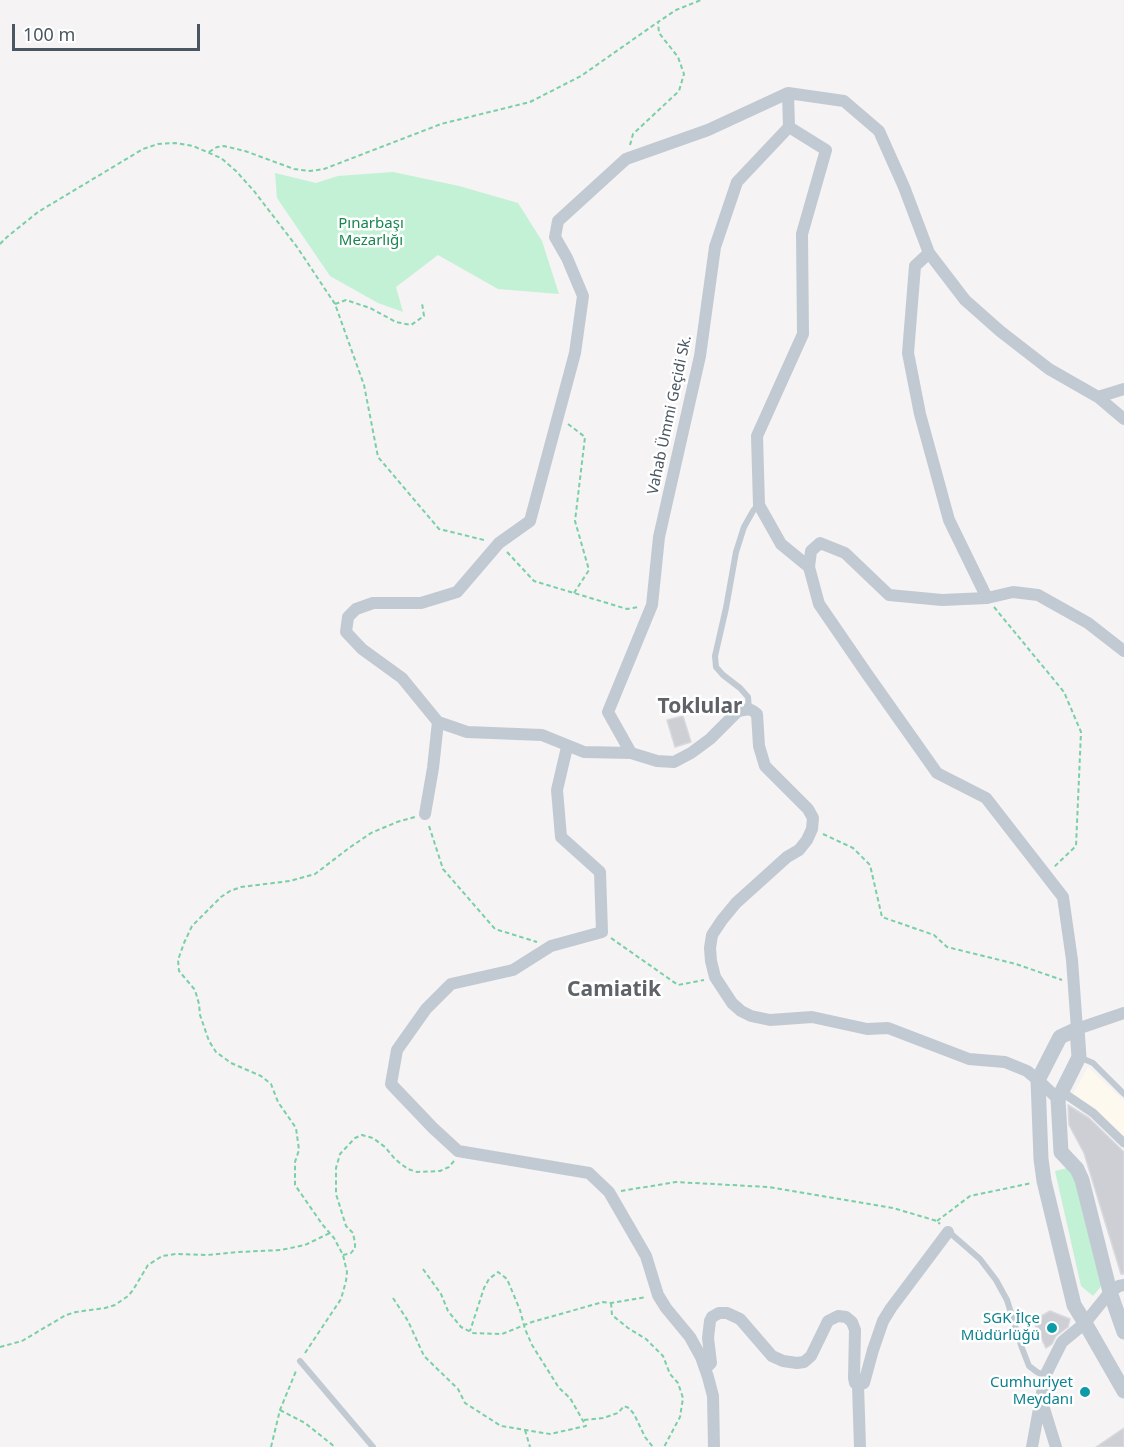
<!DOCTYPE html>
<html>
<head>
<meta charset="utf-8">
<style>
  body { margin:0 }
  #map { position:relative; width:1124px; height:1447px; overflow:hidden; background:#f5f3f3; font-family:"Noto Sans",sans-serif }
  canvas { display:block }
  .scale { position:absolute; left:12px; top:24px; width:188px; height:27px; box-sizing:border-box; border:3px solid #4a5661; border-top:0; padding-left:8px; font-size:18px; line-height:21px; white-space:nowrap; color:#4a5661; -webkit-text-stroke:4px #fff; paint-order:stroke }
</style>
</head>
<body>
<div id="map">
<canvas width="1124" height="1447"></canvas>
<div class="scale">100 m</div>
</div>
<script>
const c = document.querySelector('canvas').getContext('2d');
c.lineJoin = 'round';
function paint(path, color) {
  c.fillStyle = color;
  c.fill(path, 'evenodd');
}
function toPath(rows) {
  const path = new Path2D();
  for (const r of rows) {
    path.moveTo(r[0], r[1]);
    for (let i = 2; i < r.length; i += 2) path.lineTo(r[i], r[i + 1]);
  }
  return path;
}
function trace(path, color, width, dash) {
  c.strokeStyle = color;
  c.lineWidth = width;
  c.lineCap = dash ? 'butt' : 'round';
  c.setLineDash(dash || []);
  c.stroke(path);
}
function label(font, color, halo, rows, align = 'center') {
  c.font = font + ' "Noto Sans",sans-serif';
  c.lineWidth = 5;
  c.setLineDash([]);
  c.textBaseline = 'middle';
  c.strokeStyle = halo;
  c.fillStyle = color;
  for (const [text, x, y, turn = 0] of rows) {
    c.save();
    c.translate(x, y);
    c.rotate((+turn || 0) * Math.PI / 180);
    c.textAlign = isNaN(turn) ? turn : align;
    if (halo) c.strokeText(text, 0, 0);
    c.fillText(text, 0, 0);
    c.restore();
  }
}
paint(toPath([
  [1088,1067,1124,1101,1124,1137,1097,1111,1073,1094]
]), '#fdf9ef');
paint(toPath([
  [393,172,459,186,518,203,542,241,559,294,498,289,438,255,396,287,403,312,378,303,330,276,277,198,275,173,316,183,338,176],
  [1068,1168,1077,1174,1103,1284,1093,1296,1081,1286,1055,1171]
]), '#c3f1d5');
const building = toPath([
  [683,716,691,742,675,747,667,720,683,716],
  [1068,1105,1089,1118,1124,1152,1124,1274,1121,1274,1084,1153,1069,1125,1068,1105],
  [1050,1311,1070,1319,1068,1327,1056,1336,1052,1344,1046,1348,1033,1321,1050,1311],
  [1124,1428,1124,1447,1096,1447,1124,1428]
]);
paint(building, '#cdcfd5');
trace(building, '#d7d9de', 1.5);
trace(toPath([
  [630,145,633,134,679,91,684,74,678,57,659,33,658,22,676,10,701,0],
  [209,152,217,147,224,146,245,151,294,169,310,171,324,169,441,124,530,102,581,76,658,22],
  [0,244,7,237,38,212,143,149,158,144,175,143,193,146,221,158,236,171,254,191,297,247,335,304,364,385,378,457,439,529,484,540],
  [335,304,346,300,370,308,396,322,411,325,424,316,422,303],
  [568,424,585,437,575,521,589,570,574,593],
  [507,552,534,581,627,609,638,607],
  [994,607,1064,692,1081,732,1076,846,1054,867],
  [429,826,443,869,495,929,537,942],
  [823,834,853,848,870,865,882,917,934,935,947,947,1016,964,1062,980],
  [611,938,678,985,704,980],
  [621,1191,676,1182,768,1187,893,1208,937,1221,940,1224],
  [937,1221,970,1196,1032,1183],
  [343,1255,351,1253,355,1248,355,1243,353,1233,346,1226,336,1194,336,1168,340,1154,355,1138,362,1135,373,1138,385,1147,395,1159,401,1164,408,1169,417,1172,440,1171,449,1167,454,1161],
  [423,1269,441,1294,448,1311,461,1327,473,1333,502,1334,532,1322,603,1302,611,1303,646,1297],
  [393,1298,408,1321,424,1356,458,1389,465,1403,501,1426,550,1434,586,1426,570,1398,559,1388,532,1345,525,1329,520,1310,507,1279,498,1272,489,1279,484,1288,470,1331],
  [611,1303,612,1315,628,1328,646,1339,663,1356,670,1374,678,1383,683,1398,680,1417,664,1447],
  [0,1347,22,1341,66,1315,76,1312,105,1308,115,1305,128,1296,133,1290,148,1265,162,1256,176,1254,207,1255,239,1252,281,1250,305,1245,330,1233],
  [305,1353,341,1299,346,1281,347,1272,343,1255,334,1238,322,1224,295,1185,295,1162,299,1150,296,1128,278,1102,271,1084,261,1076,231,1063,216,1052,209,1041,200,1015,199,1004,195,990,179,971,178,960,184,943,192,926,221,897,230,891,241,887,290,881,315,874,349,848,371,833,397,822,415,817],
  [280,1410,305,1423,335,1447],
  [584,1420,603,1418,618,1413,624,1406,629,1408,634,1414,645,1437,653,1447],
  [525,1430,530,1447],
  [271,1447,280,1410,296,1371]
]), '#7ad0a6', 2, [4.5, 3]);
trace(toPath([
  [749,709,748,697,740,688,723,675,716,667,715,656,726,608,736,552,744,527,753,511,758,505],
  [1079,1057,1093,1063,1124,1094],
  [949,1232,980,1259,996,1280,1007,1300,1022,1348,1029,1366,1037,1372,1045,1376],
  [300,1361,373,1447]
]), '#c1cad2', 6);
trace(toPath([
  [1062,1092,1093,1113,1124,1143]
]), '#c1cad2', 9);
trace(toPath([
  [789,127,826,150,802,234,803,334,757,436,759,505,781,544,809,567],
  [929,253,915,266,908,353,920,414,949,520,987,598],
  [1098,397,1124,389],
  [1124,651,1088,623,1038,595,1013,592,987,598,942,600,889,595,845,553,820,543,811,551,809,567,819,604,867,674,937,773,986,798,1063,897,1072,960,1077,1029,1124,1013],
  [567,747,557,790,561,837,600,872,602,932,551,946,513,970,451,984,426,1009,397,1050,391,1084,433,1128,458,1151,589,1173,609,1192,646,1256,658,1295,666,1308,690,1337,701,1357,708,1377,713,1396,714,1447],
  [631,753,608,712,652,605,659,537,700,356,715,247,737,182,789,127,788,93],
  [425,814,433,768,438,722],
  [1058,1099,1038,1080,1027,1071,1005,1062,969,1059,888,1028,867,1029,812,1017,770,1020,751,1016,741,1011,732,1003,715,977,711,961,710,948,712,935,722,920,736,903,787,857,799,850,807,840,812,829,813,818,808,809,765,766,759,746,757,714,753,711,749,709,738,711,710,739,691,753,674,762,657,761,631,753,584,752,542,735,467,732,438,722,402,678,362,649,346,632,348,617,356,609,373,603,421,603,457,592,499,543,530,521,575,353,583,296,567,258,555,237,558,221,626,159,708,130,788,93,844,101,879,131,904,187,929,253,965,300,1000,331,1049,369,1098,397,1124,419],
  [705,1369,711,1363,708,1338,710,1321,712,1317,719,1313,727,1313,740,1319,772,1356,783,1361,797,1363,804,1362,811,1356,828,1321,838,1316,846,1317,852,1322,855,1330,854,1378,855,1383,858,1385,860,1447],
  [858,1385,864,1383,873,1350,883,1321,891,1308,948,1232],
  [1042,1402,1056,1447],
  [1032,1447,1045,1376,1062,1342,1085,1323,1110,1292,1119,1286,1124,1285]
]), '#c1cad2', 12);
trace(toPath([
  [1124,1332,1110,1292,1082,1180,1077,1169,1061,1152,1058,1099,1079,1057,1077,1029,1060,1037,1038,1080,1041,1159,1044,1181,1074,1305,1085,1323,1124,1391]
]), '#c1cad2', 15);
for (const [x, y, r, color] of [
  [1052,1328,6,"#0f9aa8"],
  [1085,1392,6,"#0f9aa8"]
]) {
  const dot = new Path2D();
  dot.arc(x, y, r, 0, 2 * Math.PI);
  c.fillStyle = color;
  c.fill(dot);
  trace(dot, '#fff', 2);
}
label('15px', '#17864f', '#fff', [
  ["Pınarbaşı",371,224],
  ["Mezarlığı",371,241]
]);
label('15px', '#4a5661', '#fff', [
  ["Vahab Ümmi Geçidi Sk.",670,415,-78]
]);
label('15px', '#0d838f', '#fff', [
  ["SGK İlçe",1040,1319],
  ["Müdürlüğü",1040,1336],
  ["Cumhuriyet",1073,1383],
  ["Meydanı",1073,1400]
], 'right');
label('bold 21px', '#5f6368', '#fff', [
  ["Toklular",700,707],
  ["Camiatik",614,990]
]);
</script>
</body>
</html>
